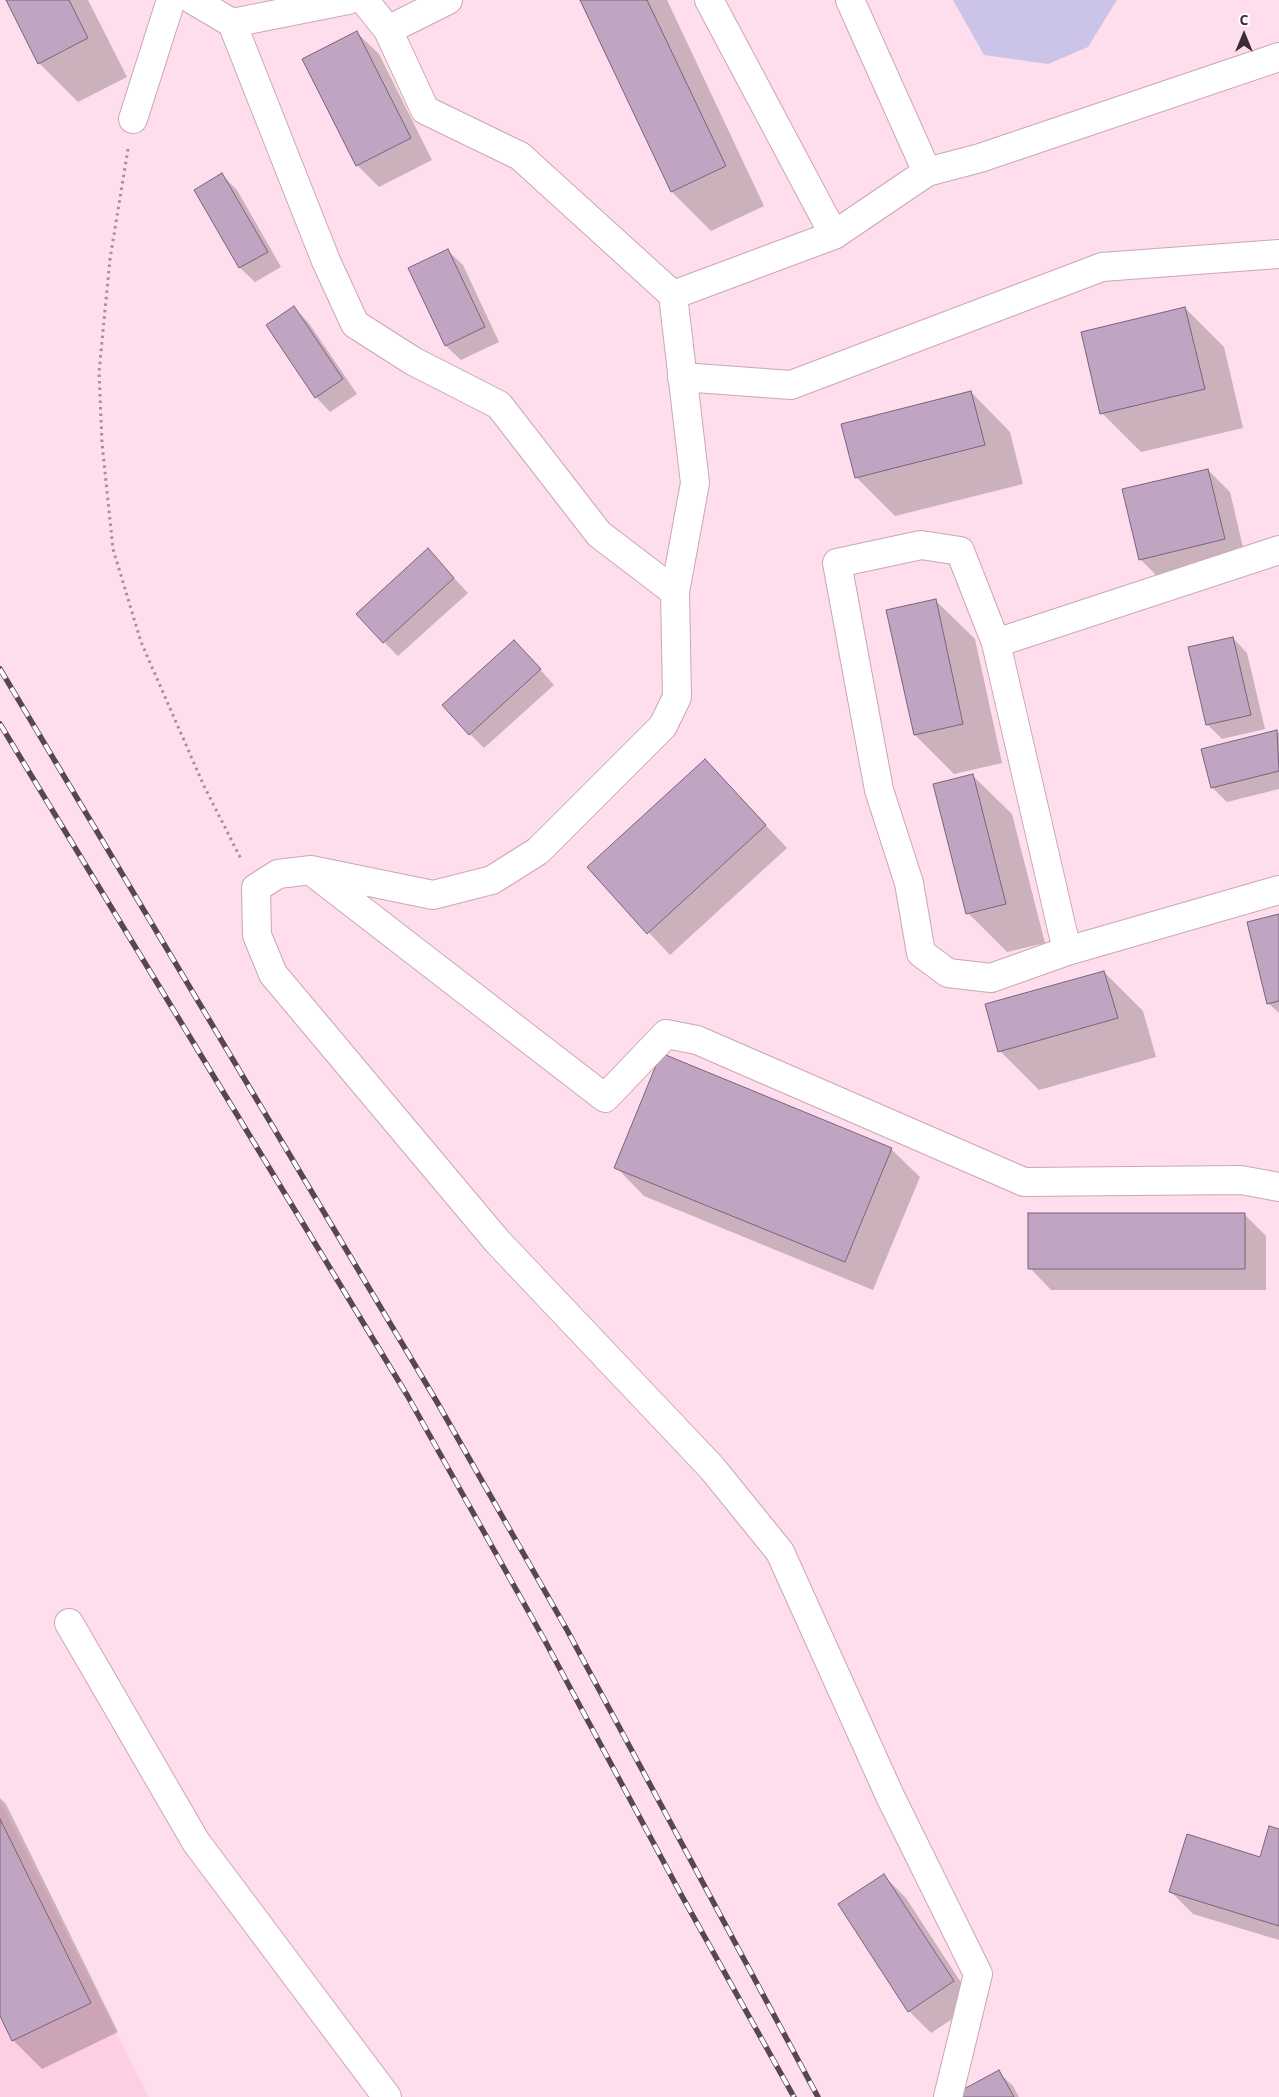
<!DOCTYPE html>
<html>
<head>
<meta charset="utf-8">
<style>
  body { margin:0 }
  #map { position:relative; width:1279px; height:2097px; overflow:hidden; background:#fedeec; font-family:"Open Sans",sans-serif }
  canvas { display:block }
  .north { position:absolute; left:1219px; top:10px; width:50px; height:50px; -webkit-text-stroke:4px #fff; paint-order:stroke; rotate:0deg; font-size:14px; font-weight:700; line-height:20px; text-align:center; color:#3c2d33 }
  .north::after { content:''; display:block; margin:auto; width:18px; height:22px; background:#3c2d33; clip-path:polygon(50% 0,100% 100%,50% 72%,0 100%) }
</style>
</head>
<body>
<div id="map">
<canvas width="1279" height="2097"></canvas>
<div class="north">С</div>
</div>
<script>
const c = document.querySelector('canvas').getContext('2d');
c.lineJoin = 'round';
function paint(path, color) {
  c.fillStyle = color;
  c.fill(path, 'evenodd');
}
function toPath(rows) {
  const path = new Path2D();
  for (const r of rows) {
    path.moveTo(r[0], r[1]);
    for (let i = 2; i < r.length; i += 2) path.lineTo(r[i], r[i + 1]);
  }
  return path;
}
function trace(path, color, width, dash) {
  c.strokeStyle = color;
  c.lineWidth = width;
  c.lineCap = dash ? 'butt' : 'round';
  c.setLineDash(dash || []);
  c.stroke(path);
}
paint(toPath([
  [0,1801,149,2097,0,2097]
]), '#fecfe3');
paint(toPath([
  [953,0,1117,0,1088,47,1048,64,984,55]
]), '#ccc3e8');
paint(toPath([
  [7,0,88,0,127,77,78,102,39,63],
  [581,0,667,0,764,206,711,231,672,192],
  [357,33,379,54,432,160,379,187,357,165],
  [222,175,237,190,281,267,255,282,240,268,196,190],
  [448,251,463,265,499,342,461,360,446,346,410,269],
  [294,308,308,322,357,394,330,412,316,397],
  [1185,308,1224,347,1243,428,1141,452,1102,413],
  [971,392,1010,432,1023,484,895,516,856,477],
  [1208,470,1230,492,1246,560,1162,581,1140,559],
  [442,565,468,593,398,656,384,642],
  [935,600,975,639,1002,763,954,774,915,735],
  [1233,638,1247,653,1265,729,1222,739,1207,724],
  [528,656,554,685,484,748,470,734],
  [1277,732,1279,733,1279,789,1227,802,1212,787,1203,750],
  [705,760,787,848,670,955,588,868],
  [972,775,1012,814,1045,943,1007,952,968,913],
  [1279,915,1279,1013,1268,1003],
  [1104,972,1143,1011,1156,1057,1039,1090,1000,1051],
  [891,1149,920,1177,873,1290,644,1196,616,1167],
  [1245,1215,1266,1236,1266,1290,1051,1290,1030,1268],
  [0,1798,6,1804,118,2032,42,2069,13,2040,0,2013],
  [1279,1831,1279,1940,1193,1914,1171,1892,1261,1858],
  [884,1876,906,1898,975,2004,931,2033,909,2011],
  [998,2072,1013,2086,1019,2097,955,2097]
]), '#0003');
const building = toPath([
  [6,0,69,0,88,38,38,64,6,0],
  [580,0,647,0,726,166,671,192,580,0],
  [357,31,411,138,356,166,302,59,357,31],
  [222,173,268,252,239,268,194,190,222,173],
  [448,249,485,327,445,346,408,268,448,249],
  [294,306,343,379,315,398,266,325,294,306],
  [1185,307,1205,389,1100,414,1081,332,1185,307],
  [971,391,985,445,855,478,841,424,971,391],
  [1208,469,1225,539,1139,560,1122,489,1208,469],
  [428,548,454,578,383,643,356,614,428,548],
  [936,599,963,724,914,735,886,610,936,599],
  [1233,637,1251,715,1206,725,1188,647,1233,637],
  [514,640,541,669,469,735,442,705,514,640],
  [1277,730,1279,771,1211,788,1201,749,1277,730],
  [705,759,766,825,647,934,587,867,705,759],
  [973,774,1006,904,966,914,933,784,973,774],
  [1279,914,1279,1001,1267,1004,1247,922,1279,914],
  [1104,971,1118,1018,998,1052,985,1004,1104,971],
  [661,1053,892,1148,845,1262,614,1168,661,1053],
  [1028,1213,1245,1213,1245,1269,1028,1269,1028,1213],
  [0,1819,91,2003,12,2041,0,2016,0,1819],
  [1269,1826,1279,1829,1279,1926,1169,1892,1187,1834,1260,1857,1269,1826],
  [884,1874,954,1981,908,2012,838,1904,884,1874],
  [999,2070,1014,2097,954,2097,953,2095,999,2070]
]);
paint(building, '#bfa5c2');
trace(building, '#7a627c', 1);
const minor = toPath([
  [193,0,232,23,348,0],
  [364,0,388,30],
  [448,0,388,30,425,110,520,156,673,295],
  [709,0,834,235],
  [850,0,927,172,980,158,1279,57],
  [232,23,326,261,355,324,413,361,499,405,599,534,675,592],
  [133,119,171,0],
  [927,172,834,235,673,295,695,483,675,592,677,697,663,726,538,851,492,880,433,895,311,870,278,874,256,888,257,935,273,974,497,1241,712,1468,780,1552,890,1796,978,1974,948,2097],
  [682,377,791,385,1102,267,1279,254],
  [1279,550,996,643,1067,951,1279,890],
  [996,643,960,551,921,545,837,563,879,790,909,883,921,953,948,973,991,978,1067,951],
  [315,874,605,1098,666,1034,697,1040,1024,1182,1241,1180,1279,1187],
  [69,1623,196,1842,387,2097]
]);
trace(minor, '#cba6b6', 30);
trace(toPath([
  [128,149,110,259,99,372,102,443,113,549,141,642,204,786,242,861]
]), '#a68e98', 3, [2.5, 4]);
trace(minor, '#fff', 28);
const rail = toPath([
  [0,669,437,1402,567,1630,818,2097],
  [0,724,407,1395,545,1641,683,1898,794,2097]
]);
trace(rail, '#59474f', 5.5);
trace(rail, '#fff', 4, [11]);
</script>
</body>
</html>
